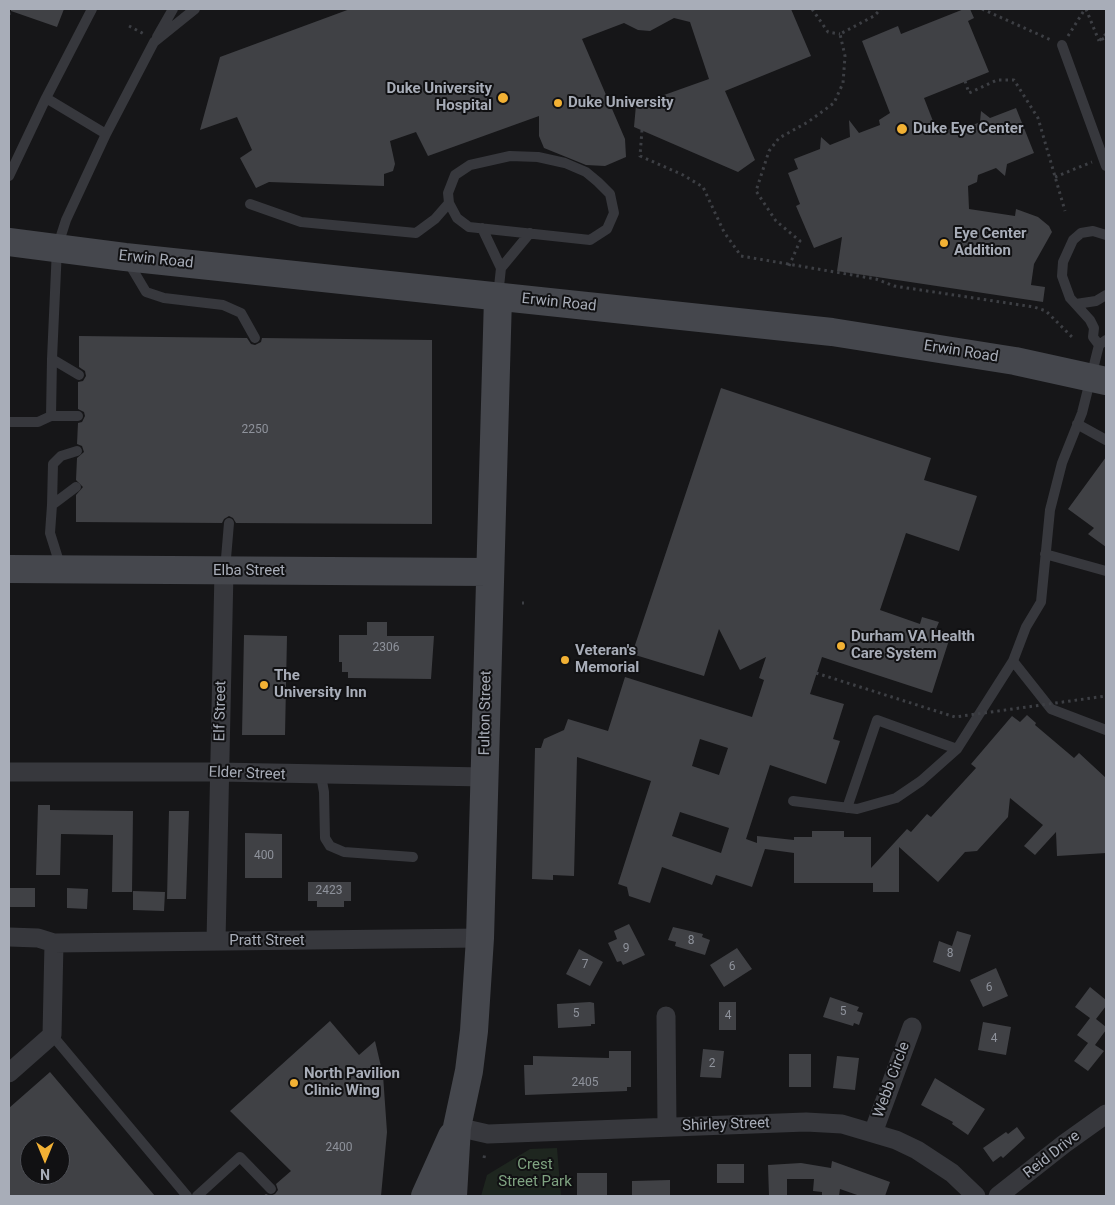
<!DOCTYPE html>
<html>
<head>
<meta charset="utf-8">
<style>
  body { margin:0 }
  #map { position:relative; width:1115px; height:1205px; overflow:hidden; background:#161618; font-family:Roboto,sans-serif }
  canvas { display:block }
  .frame { position:absolute; inset:0; border:10px solid #a8adb8; pointer-events:none }
  .north { position:absolute; left:20px; top:1135px; width:50px; height:50px; box-sizing:border-box; background:#111113; border:1px solid #4d4f55; border-radius:50%; rotate:180deg; font-size:14px; font-weight:700; line-height:20px; text-align:center; color:#a8adb8 }
  .north::after { content:''; display:block; margin:auto; width:18px; height:22px; background:#f2b134; clip-path:polygon(50% 0,100% 100%,50% 72%,0 100%) }
</style>
</head>
<body>
<div id="map">
<canvas width="1115" height="1205"></canvas>
<div class="frame"></div>
<div class="north">N</div>
</div>
<script>
const c = document.querySelector('canvas').getContext('2d');
c.lineJoin = 'round';
function paint(path, color) {
  c.fillStyle = color;
  c.fill(path, 'evenodd');
}
function toPath(rows) {
  const path = new Path2D();
  for (const r of rows) {
    path.moveTo(r[0], r[1]);
    for (let i = 2; i < r.length; i += 2) path.lineTo(r[i], r[i + 1]);
  }
  return path;
}
function trace(path, color, width, dash) {
  c.strokeStyle = color;
  c.lineWidth = width;
  c.lineCap = dash ? 'butt' : 'round';
  c.setLineDash(dash || []);
  c.stroke(path);
}
function label(font, color, halo, rows, align = 'center') {
  c.font = font + ' Roboto,sans-serif';
  c.lineWidth = 4;
  c.setLineDash([]);
  c.textBaseline = 'middle';
  c.strokeStyle = halo;
  c.fillStyle = color;
  for (const [text, x, y, turn = 0] of rows) {
    c.save();
    c.translate(x, y);
    c.rotate((+turn || 0) * Math.PI / 180);
    c.textAlign = isNaN(turn) ? turn : align;
    if (halo) c.strokeText(text, 0, 0);
    c.fillText(text, 0, 0);
    c.restore();
  }
}
paint(toPath([
  [557,1148,561,1196,481,1196,487,1175,530,1149]
]), '#1e261f');
paint(toPath([
  [11,9,64,9,57,27,11,11],
  [350,9,791,9,811,56,725,91,755,160,738,172,634,127,636,105,709,79,690,22,674,18,650,31,638,30,624,23,582,39,625,139,626,157,605,166,586,165,544,148,539,136,539,116,428,156,416,132,390,141,395,164,393,171,384,174,384,186,269,182,256,188,240,158,252,150,237,117,200,130,220,57],
  [964,9,970,9,974,18,968,21,989,72,924,98,938,134,956,126,961,130,980,122,981,111,990,118,1016,108,1034,153,1007,164,1005,176,996,168,978,175,977,182,968,186,969,209,1015,216,1016,209,1038,217,1049,226,1052,232,1034,264,1031,285,1045,287,1043,302,837,271,842,237,814,248,796,206,800,204,788,173,798,169,794,159,820,149,821,137,830,145,850,137,849,120,859,133,880,125,879,120,890,113,862,41,898,26,901,34],
  [79,336,247,338,251,344,255,345,261,342,262,338,432,340,432,524,236,523,233,518,229,516,224,519,222,523,76,522,76,495,83,487,76,480,77,458,84,452,82,446,77,444,78,423,82,422,85,416,84,412,78,409,78,382,83,381,86,376,85,371,79,367],
  [721,388,931,458,924,480,977,496,959,551,906,533,880,610,920,624,922,617,939,622,936,629,951,634,932,693,822,657,810,694,844,704,833,739,840,741,826,784,770,765,746,839,757,843,757,836,794,840,794,837,812,837,812,831,844,831,844,837,871,837,871,868,907,829,911,832,927,814,931,817,976,768,971,764,1012,716,1020,722,1027,715,1036,723,1035,725,1074,758,1079,753,1106,778,1106,853,1057,856,1056,832,1035,855,1024,846,1043,825,1010,798,1008,817,977,851,965,852,938,882,899,847,899,892,873,892,873,883,794,883,794,853,765,849,752,887,716,875,712,885,662,867,650,903,629,896,627,887,618,884,651,781,577,757,574,876,553,875,553,880,532,879,535,748,541,748,544,739,564,730,568,719,608,731,625,677,752,717,764,680,759,678,766,657,740,670,719,629,704,676,632,654],
  [700,739,728,748,719,775,692,766],
  [680,812,729,828,721,853,672,836],
  [1106,457,1106,547,1088,534,1094,528,1068,509],
  [367,622,387,622,387,636,434,636,431,679,348,678,348,672,342,672,342,662,339,662,339,635,367,635],
  [244,635,287,636,285,735,242,735],
  [38,805,50,805,50,810,133,811,132,892,112,892,113,835,61,834,60,875,36,875],
  [169,811,189,811,186,899,167,899],
  [245,833,282,834,282,878,245,878],
  [308,882,351,882,351,901,344,901,344,907,317,907,317,901,308,901],
  [9,888,35,888,35,907,9,907],
  [67,888,88,889,87,909,67,908],
  [133,891,165,892,164,911,133,910],
  [629,924,645,955,623,965,621,961,617,962,608,943,617,939,614,931],
  [673,927,703,934,702,937,710,940,705,955,675,946,676,942,668,940],
  [957,931,971,935,960,972,933,962,939,941,952,946],
  [737,948,752,969,724,987,710,965],
  [579,949,603,962,590,986,566,974],
  [996,968,1008,996,983,1007,970,980],
  [1090,987,1106,1000,1106,1006,1096,1019,1106,1027,1106,1030,1095,1045,1104,1051,1088,1071,1074,1061,1088,1043,1077,1035,1090,1018,1075,1007],
  [830,997,859,1007,857,1011,863,1013,859,1025,854,1023,853,1026,823,1017],
  [590,1002,594,1003,595,1024,591,1024,591,1026,558,1028,557,1004],
  [719,1002,736,1002,736,1030,719,1030],
  [330,1021,359,1055,375,1041,383,1075,387,1132,381,1196,263,1196,266,1194,270,1196,275,1194,278,1190,276,1184,291,1171,230,1111],
  [983,1022,1011,1027,1006,1055,978,1050],
  [703,1049,724,1051,721,1078,700,1077],
  [609,1051,631,1051,631,1087,627,1087,627,1091,525,1095,524,1065,533,1065,533,1056,609,1058],
  [789,1054,811,1054,811,1087,789,1087],
  [837,1056,859,1058,855,1090,833,1088],
  [50,1072,155,1196,9,1196,9,1108],
  [30,1145,60,1145,60,1175,30,1175],
  [935,1078,985,1109,968,1135,952,1124,953,1122,921,1105],
  [1017,1127,1025,1138,1003,1158,1001,1156,993,1162,983,1148,1006,1132,1008,1134],
  [832,1161,890,1182,885,1196,860,1196,840,1189,839,1196,822,1196,822,1192,813,1191,814,1179,787,1179,787,1196,769,1196,768,1165,801,1163,831,1168],
  [717,1164,744,1164,744,1183,717,1183],
  [577,1173,607,1173,607,1196,577,1196],
  [670,1180,670,1196,632,1196,632,1181]
]), '#404145');
trace(toPath([
  [812,9,828,32,840,34],
  [982,9,1051,40],
  [1086,9,1099,41],
  [9,15,9,9],
  [129,26,146,35],
  [1106,34,1099,41,1106,37],
  [1068,36,1085,9],
  [965,81,969,93,997,80,1014,80,1038,118,1065,211],
  [642,130,640,156,683,175,703,187,724,232,741,256,876,279,894,286,1034,307,1046,311,1074,339],
  [1055,177,1092,162],
  [789,266,800,241,776,221,756,191,769,151,779,138,808,122,834,103,843,83,845,56,840,34,874,16,881,9],
  [522,603,524,603],
  [484,1158,485,1153]
]), '#3d3f44', 3, [2.5, 4]);
trace(toPath([
  [92,9,46,98,106,134],
  [157,37,173,9],
  [1062,45,1106,166],
  [510,156,538,157,565,163,586,172,598,182,610,194,614,213,607,229,590,240,469,227,457,218,449,203,448,193,455,175,470,165,510,156],
  [9,176,46,98],
  [250,204,301,222,416,233,435,219,449,203],
  [482,228,501,268,530,233],
  [1106,235,1093,231,1081,233,1073,240,1063,262,1062,276,1070,298,1090,320,1094,328,1093,337,1099,345,1106,340],
  [127,260,146,292,164,298,223,305,241,313,255,338],
  [498,296,501,268],
  [1076,304,1096,301,1106,295],
  [52,359,51,416,78,416],
  [79,375,52,359,57,248,66,220,106,134,154,42,195,9],
  [9,422,38,422,51,416],
  [1077,424,1106,440],
  [52,505,53,464,61,456,77,451],
  [1045,554,1106,571],
  [61,568,50,533,52,505,76,487],
  [225,570,229,523],
  [1013,661,1051,709,1106,730],
  [321,776,324,792,325,838,330,846,344,852,413,857],
  [793,801,857,809,896,798,921,781,957,749,1013,661,1026,627,1041,602,1050,510,1062,463,1082,413,1099,345],
  [847,808,877,720,957,749],
  [52,1035,187,1196],
  [197,1196,240,1157,271,1189]
]), '#37383d', 10);
trace(toPath([
  [9,772,219,772,485,777],
  [9,937,38,938,54,943,480,938],
  [216,941,224,571],
  [666,1016,667,1127],
  [9,1073,52,1035,54,943],
  [457,1127,488,1134,806,1122,842,1124,896,1140,917,1150,952,1173,976,1196],
  [873,1133,912,1027],
  [998,1196,1064,1144,1106,1114]
]), '#37383d', 19);
trace(toPath([
  [9,242,125,257,832,332,1015,361,1106,381],
  [9,569,489,572],
  [425,1196,452,1136],
  [453,1196,457,1127,469,1071,474,1031,480,938,498,297]
]), '#45474d', 28);
trace(toPath([
  [816,673,955,717,1106,696]
]), '#3d3f44', 3, [2.5, 4]);
for (const [x, y, r, color] of [
  [503,98,6,"#f2b134"],
  [558,103,5,"#f2b134"],
  [902,129,6,"#f2b134"],
  [944,243,5,"#f2b134"],
  [841,646,5,"#f2b134"],
  [565,660,5,"#f2b134"],
  [264,685,5,"#f2b134"],
  [294,1083,5,"#f2b134"]
]) {
  const dot = new Path2D();
  dot.arc(x, y, r, 0, 2 * Math.PI);
  c.fillStyle = color;
  c.fill(dot);
  trace(dot, '#111113', 2);
}
label('12px', '#8e929b', null, [
  ["2250",255,430],
  ["2306",386,648],
  ["400",264,856],
  ["2423",329,891],
  ["8",691,941],
  ["9",626,949],
  ["8",950,954],
  ["7",585,965],
  ["6",732,967],
  ["6",989,988],
  ["5",843,1012],
  ["5",576,1014],
  ["4",728,1016],
  ["4",994,1039],
  ["2",712,1064],
  ["2405",585,1083],
  ["2400",339,1148]
]);
label('bold 15px', '#a8adb8', '#111113', [
  ["Duke University",492,89,"right"],
  ["Hospital",492,106,"right"],
  ["Duke University",568,103],
  ["Duke Eye Center",913,129],
  ["Eye Center",954,234],
  ["Addition",954,251],
  ["Durham VA Health",851,637],
  ["Care System",851,654],
  ["Veteran's",575,651],
  ["Memorial",575,668],
  ["The",274,676],
  ["University Inn",274,693],
  ["North Pavilion",304,1074],
  ["Clinic Wing",304,1091]
], 'left');
label('15px', '#a8adb8', '#111113', [
  ["Erwin Road",156,260,6],
  ["Erwin Road",559,303,6],
  ["Erwin Road",961,352,9],
  ["Elba Street",249,571],
  ["Elf Street",221,711,-89],
  ["Fulton Street",486,713,-89],
  ["Elder Street",247,774,2],
  ["Pratt Street",267,941],
  ["Webb Circle",892,1080,-70],
  ["Shirley Street",726,1125,-2],
  ["Reid Drive",1052,1155,-38]
]);
label('15px', '#7fa381', '#111113', [
  ["Crest",535,1165],
  ["Street Park",535,1182]
]);
</script>
</body>
</html>
